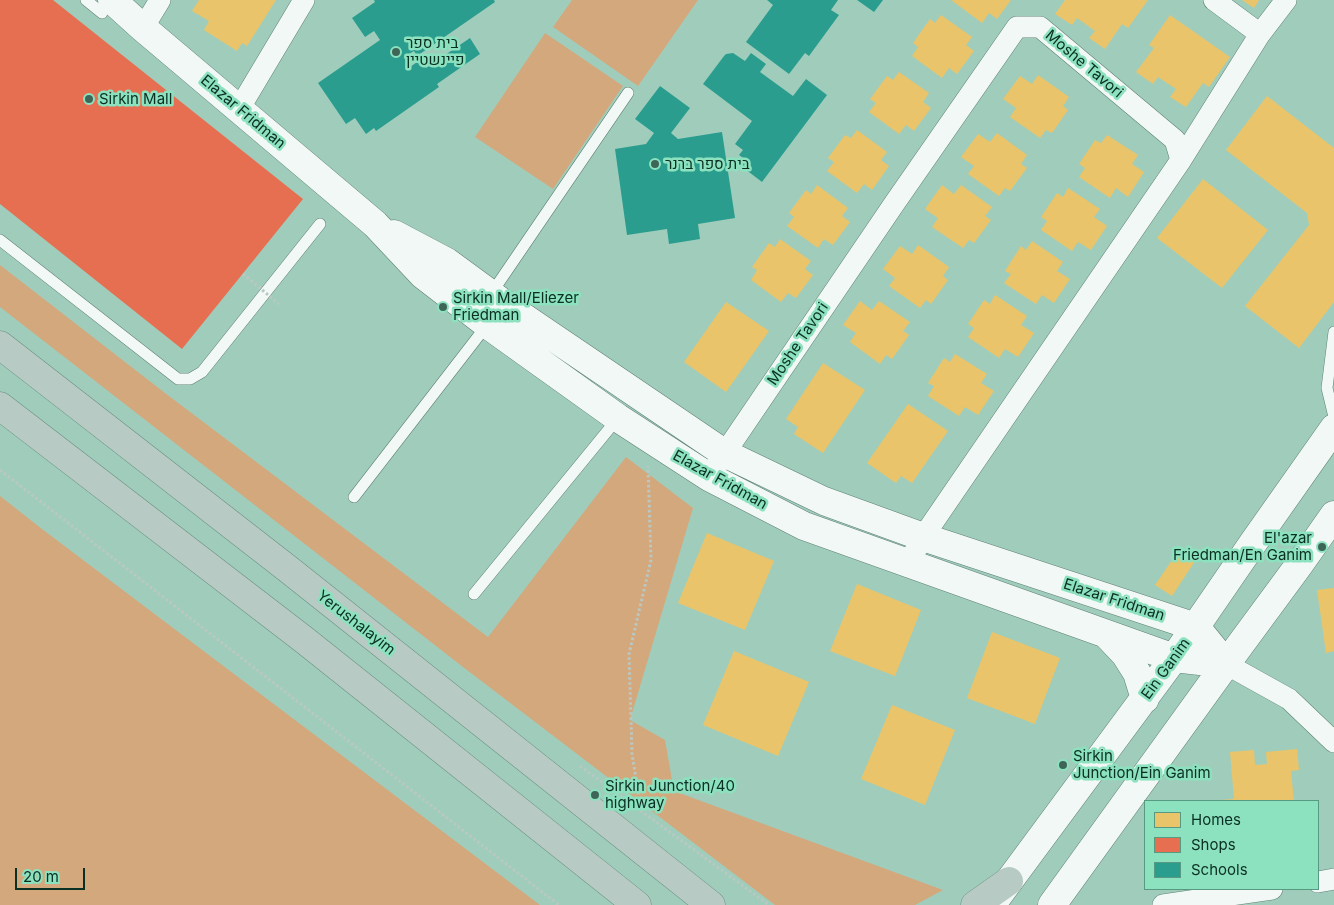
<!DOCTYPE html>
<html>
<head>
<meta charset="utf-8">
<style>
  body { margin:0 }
  #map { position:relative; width:1334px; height:905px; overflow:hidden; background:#a0cdbb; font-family:Inter,sans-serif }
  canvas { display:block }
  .legend { position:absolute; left:1144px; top:800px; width:175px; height:90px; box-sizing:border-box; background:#8ce1bf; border:1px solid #589a81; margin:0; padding:6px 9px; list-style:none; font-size:15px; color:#0a2f23 }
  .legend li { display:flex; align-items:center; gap:10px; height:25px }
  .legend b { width:25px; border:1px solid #589a81 }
  .scale { position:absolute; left:15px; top:868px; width:70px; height:22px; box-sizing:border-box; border:2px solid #0a2f23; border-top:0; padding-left:6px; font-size:15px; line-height:18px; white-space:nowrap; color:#0a2f23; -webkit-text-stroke:4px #8ce1bf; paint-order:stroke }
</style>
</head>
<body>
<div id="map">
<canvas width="1334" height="905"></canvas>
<ul class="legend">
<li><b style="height:14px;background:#e9c46a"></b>Homes</li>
<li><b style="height:14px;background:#e76f51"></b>Shops</li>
<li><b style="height:14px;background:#2a9d8f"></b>Schools</li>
</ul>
<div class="scale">20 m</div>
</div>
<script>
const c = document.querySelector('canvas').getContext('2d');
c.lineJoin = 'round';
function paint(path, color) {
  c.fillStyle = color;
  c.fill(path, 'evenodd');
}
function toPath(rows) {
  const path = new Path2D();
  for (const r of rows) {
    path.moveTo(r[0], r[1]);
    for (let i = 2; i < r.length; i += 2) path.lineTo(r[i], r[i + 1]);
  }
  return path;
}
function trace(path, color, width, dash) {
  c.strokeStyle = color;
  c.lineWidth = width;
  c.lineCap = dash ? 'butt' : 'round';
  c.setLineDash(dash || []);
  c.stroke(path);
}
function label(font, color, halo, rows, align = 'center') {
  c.font = font + ' Inter,Heebo,sans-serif';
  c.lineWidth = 5;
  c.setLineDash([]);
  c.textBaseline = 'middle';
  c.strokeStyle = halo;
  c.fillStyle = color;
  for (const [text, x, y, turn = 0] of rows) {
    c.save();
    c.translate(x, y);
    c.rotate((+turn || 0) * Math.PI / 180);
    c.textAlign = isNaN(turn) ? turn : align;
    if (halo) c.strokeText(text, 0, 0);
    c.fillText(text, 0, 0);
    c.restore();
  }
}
paint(toPath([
  [572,0,698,0,638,86,553,27],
  [545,33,623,86,553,189,475,137],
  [0,265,165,393,488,637,626,457,693,508,630,720,665,740,674,791,943,890,915,905,775,905,463,667,0,307],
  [0,496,42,529,540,905,0,905]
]), '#d3a87d');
paint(toPath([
  [199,0,276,0,247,46,242,43,237,51,204,30,209,21,192,11],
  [951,0,1011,0,997,19,989,13,982,23],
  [1065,0,1148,0,1128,28,1122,24,1105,49,1089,38,1095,31,1077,18,1072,25,1055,14],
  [1242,0,1259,0,1254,8],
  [941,15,972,37,966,45,974,51,957,74,949,68,942,78,912,56,918,47,913,43,930,19,935,23],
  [1170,15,1230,57,1209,87,1203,83,1186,107,1170,97,1176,89,1158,77,1153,84,1136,72,1154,48,1149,45],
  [899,72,929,93,923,102,931,108,914,131,906,125,899,134,869,112,876,103,870,99,887,76,893,80],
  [1038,75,1069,97,1063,106,1068,110,1052,133,1046,130,1040,138,1010,117,1016,108,1003,99,1020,76,1032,84],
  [1267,96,1334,148,1334,302,1299,348,1245,306,1309,225,1307,213,1226,150],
  [857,130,887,152,881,160,889,166,872,190,864,184,857,193,827,171,834,162,828,158,845,135,851,138],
  [997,133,1027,155,1021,164,1027,168,1010,191,1005,188,999,196,968,174,974,166,961,157,978,134,990,142],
  [1107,135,1138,155,1132,164,1144,172,1128,197,1116,188,1110,198,1079,177,1085,168,1079,164,1095,140,1101,143],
  [1203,179,1268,230,1222,288,1157,238],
  [817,185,848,208,842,216,850,222,833,245,824,239,818,248,787,226,794,217,789,213,806,190,811,194],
  [942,185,954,194,961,185,992,207,985,216,991,220,974,243,969,240,963,248,932,227,938,218,925,209],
  [1068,188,1100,209,1094,217,1107,226,1091,250,1078,242,1072,251,1041,230,1047,221,1041,217,1057,193,1063,197],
  [780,239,811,261,805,269,813,275,796,298,788,293,781,302,751,280,757,270,752,267,769,243,775,247],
  [1032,241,1063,262,1057,271,1070,279,1054,303,1042,295,1036,304,1004,283,1011,274,1005,271,1021,246,1026,250],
  [918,245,949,267,943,276,948,280,931,304,926,300,920,308,889,286,895,278,883,269,900,246,912,254],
  [995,295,1027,316,1021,325,1034,333,1018,357,1005,349,999,358,968,337,974,328,968,324,984,300,990,304],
  [860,301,872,310,879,301,910,322,903,331,909,335,892,359,886,355,880,364,850,342,856,333,843,325],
  [726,302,769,331,726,392,684,362],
  [955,354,987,374,981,383,994,391,978,415,965,407,959,416,928,396,934,386,928,383,944,358,950,362],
  [823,363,865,390,823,453,794,434,798,427,786,419],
  [908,404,948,431,912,483,901,476,896,483,867,463],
  [707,533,774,561,745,630,678,603],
  [1179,550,1195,561,1172,596,1155,585],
  [857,584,921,610,895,676,830,651],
  [1334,588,1334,651,1326,653,1317,590],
  [992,632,1060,658,1035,724,967,698],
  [734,651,809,682,778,756,703,725],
  [892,705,955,730,925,805,861,779],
  [1297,749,1299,770,1291,771,1294,801,1220,801,1220,800,1234,799,1230,752,1254,750,1255,765,1267,764,1266,752]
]), '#e9c46a');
paint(toPath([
  [0,0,53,0,303,199,182,349,0,204]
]), '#e76f51');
paint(toPath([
  [374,0,494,0,495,2,417,56,414,51,404,57,410,67,420,60,426,68,470,38,480,54,437,84,439,87,376,131,374,128,366,134,355,118,346,124,318,83,380,40,374,31,365,37,352,18,375,2],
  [767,0,838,0,831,10,839,15,809,56,805,53,789,74,746,42,773,5],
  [857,0,883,0,874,12],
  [733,53,745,61,751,53,766,64,760,72,793,96,806,79,827,95,762,182,741,166,746,160,739,155,743,150,735,144,752,121,703,84,724,56,726,54],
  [660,86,690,108,671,133,678,139,722,132,735,218,698,224,700,239,669,244,667,229,627,235,615,149,646,144,654,133,635,119]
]), '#2a9d8f');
const lane = toPath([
  [86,0,102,13],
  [0,240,178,379,190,379,202,372,320,224],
  [491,294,628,93],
  [1334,332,1327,388,1334,417],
  [354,497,487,325],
  [474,594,618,418]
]);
const street = toPath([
  [1214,0,1260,34],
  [143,28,160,0],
  [239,109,304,0],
  [1181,160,1260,34,1286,0],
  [716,466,894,204,1017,27,1040,27,1175,140,1181,160,923,537,909,562],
  [1226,664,1289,699,1334,742],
  [1318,882,1334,879],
  [1163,905,1272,889]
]);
const secondary = toPath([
  [112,0,143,28,375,224,423,275,488,325,618,418,709,477,804,526,1174,658,1226,664],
  [394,234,447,262,507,306,724,453,824,501,923,537,1196,627,1226,664],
  [1107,635,1125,654,1137,673,1145,699],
  [995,900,1174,658,1253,543,1334,428],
  [1052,905,1226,664,1299,565,1334,515]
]);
const highway = toPath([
  [0,345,288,569,711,905],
  [0,406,303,639,637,905],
  [975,905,1009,881]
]);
trace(lane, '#5f8175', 12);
trace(street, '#5f8175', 22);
trace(secondary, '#5f8175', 29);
trace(highway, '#6a8f81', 29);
trace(toPath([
  [0,470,559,905],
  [580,766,769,905],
  [641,809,632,754,629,654,651,560,648,466]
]), '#bac8c3', 3, [2.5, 2.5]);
trace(lane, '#f1f8f5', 11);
trace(street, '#f1f8f5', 21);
trace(secondary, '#f1f8f5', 28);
trace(highway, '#b7cac4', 28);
trace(toPath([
  [243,274,279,304]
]), '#bac8c3', 3, [2.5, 2.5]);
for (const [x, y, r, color] of [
  [396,52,5,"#3e6658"],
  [89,99,5,"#3e6658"],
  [655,164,5,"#3e6658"],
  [443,307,5,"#3e6658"],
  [1322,547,5,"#3e6658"],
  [1063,765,5,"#3e6658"],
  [595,795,5,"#3e6658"]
]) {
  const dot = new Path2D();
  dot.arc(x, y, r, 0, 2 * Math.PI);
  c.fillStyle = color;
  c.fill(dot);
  trace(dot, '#8ce1bf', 2);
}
label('15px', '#0a2f23', '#8ce1bf', [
  ["בית ספר",406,43],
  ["פיינשטיין",406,60],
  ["Sirkin Mall",99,99],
  ["בית ספר ברנר",665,164],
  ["Sirkin Mall/Eliezer",453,298],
  ["Friedman",453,315],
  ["El'azar",1312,538,"right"],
  ["Friedman/En Ganim",1312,555,"right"],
  ["Sirkin",1073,756],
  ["Junction/Ein Ganim",1073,773],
  ["Sirkin Junction/40",605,786],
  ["highway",605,803]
], 'left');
label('15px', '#0a2f23', '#8ce1bf', [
  ["Moshe Tavori",1084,64,40],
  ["Elazar Fridman",243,112,40],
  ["Moshe Tavori",798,344,-56],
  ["Elazar Fridman",720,480,29],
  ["Elazar Fridman",1114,600,18],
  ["Yerushalayim",356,623,38],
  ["Ein Ganim",1166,669,-54]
]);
</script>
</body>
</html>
